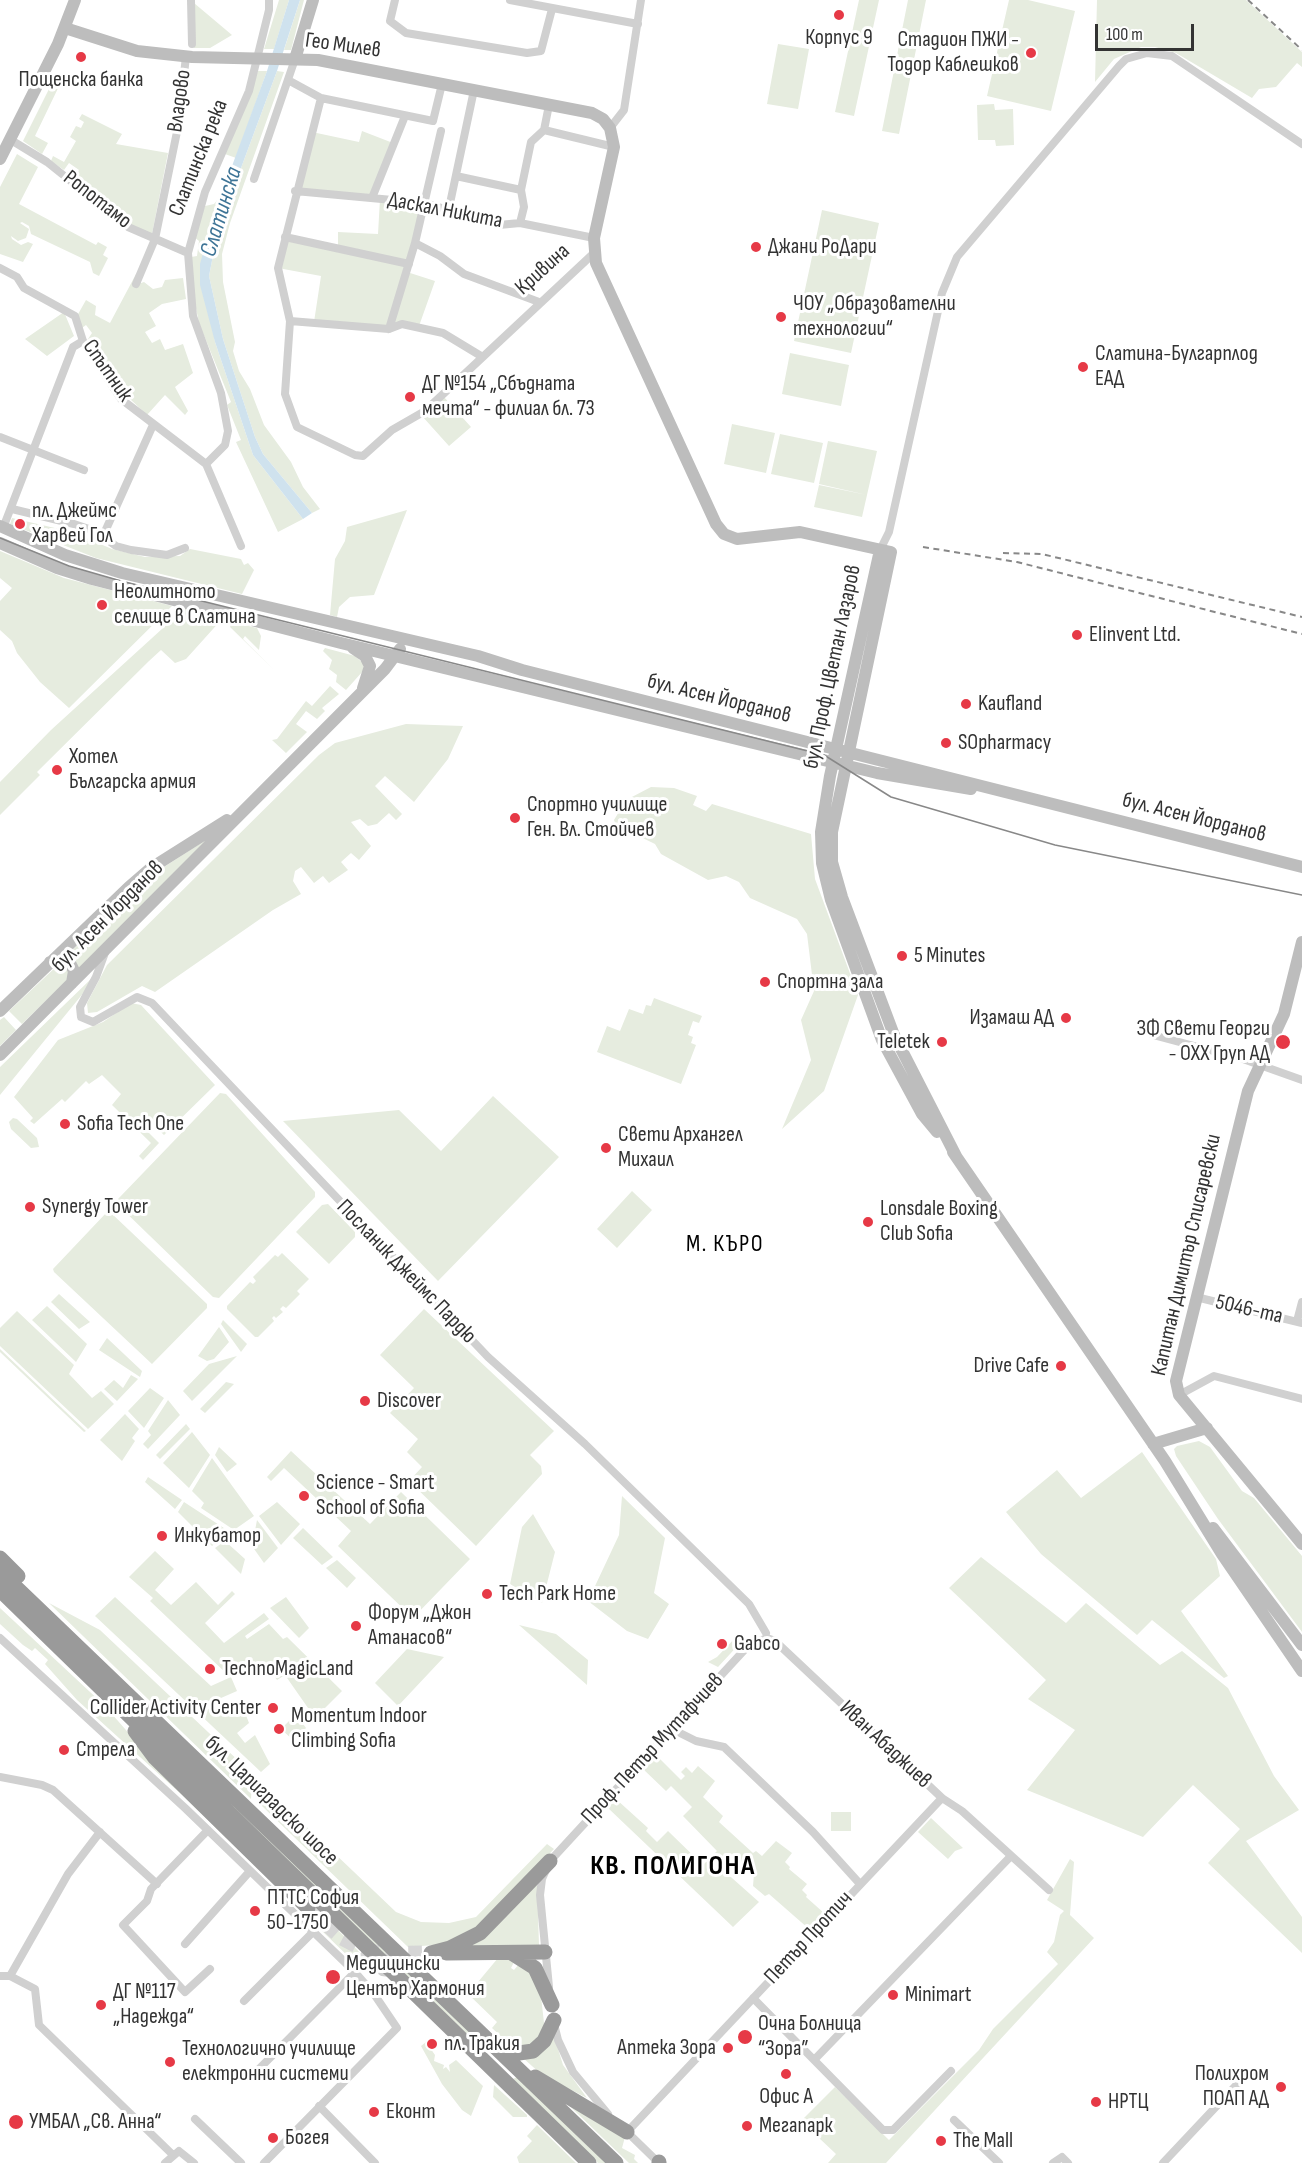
<!DOCTYPE html>
<html>
<head>
<meta charset="utf-8">
<style>
  body { margin:0 }
  #map { position:relative; width:1302px; height:2163px; overflow:hidden; background:#fff; font-family:"Sofia Sans Condensed",sans-serif }
  canvas { display:block }
  .scale { position:absolute; left:1095px; top:24px; width:99px; height:27px; box-sizing:border-box; border:3px solid #333; border-top:0; padding-left:8px; font-size:18px; line-height:21px; white-space:nowrap; color:#333; -webkit-text-stroke:4px #fff; paint-order:stroke }
</style>
</head>
<body>
<div id="map">
<canvas width="1302" height="2163"></canvas>
<div class="scale">100 m</div>
</div>
<script>
const c = document.querySelector('canvas').getContext('2d');
c.lineJoin = 'round';
function paint(path, color) {
  c.fillStyle = color;
  c.fill(path, 'evenodd');
}
function toPath(rows) {
  const path = new Path2D();
  for (const r of rows) {
    path.moveTo(r[0], r[1]);
    for (let i = 2; i < r.length; i += 2) path.lineTo(r[i], r[i + 1]);
  }
  return path;
}
function trace(path, color, width, dash) {
  c.strokeStyle = color;
  c.lineWidth = width;
  c.lineCap = dash ? 'butt' : 'round';
  c.setLineDash(dash || []);
  c.stroke(path);
}
function label(font, color, halo, rows, align = 'center') {
  c.font = font + ' "Sofia Sans Condensed",sans-serif';
  c.lineWidth = 6;
  c.setLineDash([]);
  c.textBaseline = 'middle';
  c.strokeStyle = halo;
  c.fillStyle = color;
  for (const [text, x, y, turn = 0] of rows) {
    c.save();
    c.translate(x, y);
    c.rotate((+turn || 0) * Math.PI / 180);
    c.textAlign = isNaN(turn) ? turn : align;
    if (halo) c.strokeText(text, 0, 0);
    c.fillText(text, 0, 0);
    c.restore();
  }
}
paint(toPath([
  [279,0,289,0,274,49,264,49],
  [300,0,304,0,291,50,284,50],
  [859,0,879,0,854,116,835,112],
  [908,0,926,0,899,134,882,131],
  [1009,0,1028,0,1075,11,1051,111,987,96],
  [1097,0,1246,0,1302,52,1302,67,1297,63,1276,87,1259,89,1252,98,1176,53,1155,47,1141,47,1114,59,1095,82],
  [194,3,232,35,210,48,194,48],
  [778,44,809,49,798,109,767,104],
  [258,71,267,71,236,158,225,154],
  [277,71,284,72,230,223,222,254,223,282,235,342,233,351,239,371,250,389,264,425,291,462,303,487,320,509,312,513,263,454,255,437,223,339,209,276,218,230],
  [55,77,62,80,35,136,48,143,42,154,23,141],
  [994,104,995,110,1013,109,1014,145,996,146,995,140,978,140,977,105],
  [82,114,122,134,116,144,168,153,152,234,130,224,106,207,110,201,76,175,79,170,69,163,64,170,51,161,53,156,64,162,76,141,70,137,76,126,81,128,84,122,79,119],
  [362,131,393,143,372,198,295,191,312,132,359,142],
  [17,154,38,167,19,204,96,245,98,242,107,247,103,255,108,258,99,276,93,273,90,262,31,234,29,226,22,222,20,223,29,229,26,238,18,241,11,236,12,239,21,245,28,242,33,244,23,262,0,254,0,187],
  [222,194,202,251,215,342,253,455,303,519,278,532,236,442,241,440,227,405,231,402,199,323,192,288,191,257,197,256,199,241,194,237,205,206,214,204],
  [380,199,425,203,407,272,435,281,419,326,389,329,314,322,321,276,278,268,285,237,338,247,338,232,378,234],
  [822,210,879,223,851,353,794,341],
  [136,274,141,283,144,282,153,289,162,287,165,280,183,278,186,299,162,304,149,313,156,326,145,332,152,343,160,339,165,350,183,344,193,373,175,387,188,411,185,415,165,395,147,415,129,398,130,389,109,375,98,353,92,352,86,342,92,333,86,325,82,328,77,316,86,300,96,306,95,315,110,323],
  [64,312,74,336,47,356,25,339],
  [790,353,849,365,841,406,782,394],
  [444,397,471,427,449,446,422,416],
  [732,424,775,433,766,473,724,464],
  [780,434,823,443,814,483,771,474],
  [828,441,877,451,867,495,819,484],
  [819,485,867,495,862,517,814,507],
  [407,510,374,595,350,597,339,607,337,617,330,615,335,559,345,541,347,527],
  [12,518,72,532,112,549,145,557,180,556,190,549,241,559,244,565,248,563,254,570,242,594,96,558,10,524],
  [0,551,64,578,172,606,69,708,40,682,17,653,12,641,0,630,0,601,12,588,0,578],
  [185,608,222,619,186,659,175,663,161,650,149,661,37,772,40,775,0,815,0,782,51,730],
  [232,622,257,628,261,636,259,650,245,636,243,639,273,669,230,627],
  [325,648,355,656,364,664,363,671,346,690,336,682,337,675,329,669,332,660,323,651],
  [330,686,339,694,322,708,325,711,317,719,306,711,296,724,307,732,286,753,272,740,277,739,306,701,312,706],
  [406,724,463,726,448,759,414,802,385,776,375,786,402,814,396,820,389,813,377,824,368,826,360,819,351,822,371,846,359,860,351,853,341,862,348,870,329,883,323,876,314,883,301,867,295,871,293,881,301,894,273,910,155,992,142,986,97,1012,88,1013,87,1003,107,965,319,755,335,743],
  [651,787,674,788,697,796,693,805,706,811,712,804,811,834,815,879,858,995,824,1091,782,1129,811,1060,801,1020,814,991,807,934,797,919,750,898,739,882,726,876,708,880,661,854,655,844,616,825,614,820,623,805,630,798],
  [209,838,78,969,66,956,150,876],
  [59,964,69,967,68,979,22,1024,9,1011],
  [92,978,85,991,0,1095,0,1067],
  [654,998,702,1016,699,1023,693,1021,688,1035,693,1037,691,1043,696,1045,681,1084,597,1052,607,1026,620,1031,629,1009,643,1014,646,1005,651,1006],
  [131,1003,141,1005,215,1085,164,1135,144,1116,140,1119,138,1122,159,1143,143,1160,139,1156,151,1143,112,1105,121,1094,102,1075,89,1084,86,1081,65,1102,62,1099,34,1124,30,1121,33,1118,14,1097,58,1040,103,1022],
  [4,1017,16,1030,0,1046,0,1020],
  [220,1093,226,1094,315,1192,315,1197,219,1298,213,1297,117,1204,118,1199],
  [493,1096,559,1157,438,1281,283,1121,399,1110,441,1151],
  [13,1118,17,1119,37,1138,39,1147,31,1148,11,1129,9,1122],
  [632,1191,652,1210,617,1248,597,1229],
  [328,1204,355,1232,355,1237,329,1264,296,1232,322,1205],
  [107,1212,110,1212,207,1304,207,1308,152,1364,54,1272,53,1269],
  [282,1253,309,1279,297,1291,300,1294,286,1308,283,1306,280,1309,283,1312,276,1318,274,1316,272,1318,274,1321,258,1337,255,1337,227,1309,227,1306,250,1282,253,1284,256,1281,253,1277,275,1255,278,1257],
  [59,1294,90,1322,79,1329,51,1302],
  [47,1306,87,1344,76,1362,32,1320],
  [424,1309,554,1431,530,1455,541,1466,542,1474,476,1546,409,1481,422,1467,407,1452,418,1439,390,1413,414,1388,380,1355],
  [17,1311,74,1365,69,1374,92,1398,101,1391,114,1404,88,1429,0,1346,0,1328],
  [223,1320,247,1344,241,1352,221,1324],
  [219,1327,229,1342,214,1359,207,1361,198,1356],
  [107,1338,142,1371,140,1377,99,1350],
  [0,1349,86,1431,84,1432,0,1352],
  [237,1356,192,1401,183,1391,209,1364],
  [131,1375,138,1379,117,1401,104,1389,114,1380,123,1388],
  [226,1382,234,1384,205,1413,200,1409],
  [150,1388,164,1398,144,1428,128,1411],
  [168,1400,180,1415,148,1449,143,1444,151,1435,148,1431],
  [125,1414,139,1429,132,1438,135,1441,122,1461,100,1440],
  [186,1424,190,1429,160,1459,156,1455],
  [192,1432,210,1455,189,1488,163,1463],
  [1199,1441,1210,1447,1242,1491,1254,1498,1302,1556,1302,1632,1218,1519,1176,1456,1174,1449,1177,1446],
  [219,1447,237,1464,227,1472,215,1455],
  [291,1451,370,1524,401,1492,470,1559,413,1618,338,1546,351,1531,284,1468,271,1481,267,1477],
  [1142,1452,1216,1559,1220,1576,1181,1611,1228,1676,1224,1678,1152,1620,1137,1635,1041,1554,1006,1512,1057,1470,1081,1498],
  [212,1458,254,1516,234,1530,201,1508,204,1503,192,1491],
  [148,1477,182,1500,175,1509,145,1482],
  [622,1496,665,1538,654,1593,669,1604,648,1639,627,1631,588,1601,619,1535],
  [184,1502,230,1532,212,1546,178,1512],
  [277,1502,300,1524,281,1545,259,1516],
  [533,1514,555,1552,542,1603,510,1584,522,1527],
  [257,1520,278,1548,264,1563,252,1546],
  [303,1528,333,1557,322,1565,293,1538],
  [225,1541,245,1559,241,1574,215,1548],
  [155,1551,174,1569,155,1590,171,1605,196,1582,218,1605,232,1591,235,1594,205,1623,224,1643,264,1613,269,1619,245,1636,247,1639,269,1624,283,1639,287,1637,342,1691,315,1718,285,1675,277,1680,264,1662,228,1675,150,1601,153,1598,129,1577],
  [981,1557,1066,1623,1086,1603,1160,1665,1182,1651,1228,1688,1274,1776,1299,1810,1246,1841,1302,1917,1302,1953,1208,1863,1240,1829,1193,1785,1143,1837,1027,1790,1075,1730,1028,1699,1046,1680,949,1588],
  [337,1560,356,1578,347,1588,326,1568],
  [115,1597,211,1686,231,1677,237,1691,205,1705,216,1717,240,1700,249,1723,237,1733,245,1743,255,1735,270,1764,261,1772,95,1616],
  [286,1597,309,1628,299,1638,270,1608],
  [49,1603,100,1630,244,1766,252,1781,251,1799],
  [0,1608,104,1705,154,1762,313,1904,365,1958,355,1963,182,1795,77,1700,45,1664,48,1660,35,1648,32,1651,23,1645,0,1624],
  [40,1619,478,2040,477,2043,476,2043],
  [519,1625,556,1634,588,1660,587,1685],
  [736,1637,742,1641,718,1667,708,1662,717,1657],
  [407,1649,444,1657,398,1706,375,1683],
  [296,1714,306,1728,294,1741,281,1729],
  [657,1756,681,1780,685,1776,681,1772,686,1767,692,1773,698,1766,715,1781,703,1797,723,1816,719,1822,753,1853,756,1851,762,1856,776,1841,792,1853,785,1862,790,1867,789,1869,807,1884,802,1890,807,1895,806,1897,824,1913,809,1929,769,1894,765,1896,753,1886,754,1874,749,1868,743,1872,730,1862,723,1870,759,1902,733,1927,608,1808,616,1799,648,1828,646,1831,657,1842,668,1831,703,1865,717,1851,683,1816,692,1807,671,1786,666,1791,643,1769],
  [268,1790,396,1912,421,1922,449,1923,476,1917,547,1844,554,1849,479,1926,449,1944,408,1947,262,1806,261,1801],
  [831,1812,851,1812,851,1831,831,1831],
  [931,1818,963,1848,955,1851,948,1859,918,1832],
  [1070,1859,1074,1862,1070,1915,1094,1938,886,2163,828,2163,836,2154,801,2121,835,2087,889,2140,979,2050,993,2029,1058,1964,1047,1952,1054,1942,1060,1915,1064,1911,1047,1900],
  [537,1884,539,1945,462,1946],
  [498,1958,515,1960,511,1968,514,1970,519,1964,527,1967,541,1996,545,2032,526,2048,507,2042,492,2028,497,2022,468,1994],
  [554,2036,563,2065,587,2098,542,2075,522,2057],
  [426,2042,435,2055,434,2061,444,2065,443,2069,446,2067,450,2072,449,2065,456,2060,483,2086,471,2116,462,2110,442,2084,421,2046],
  [517,2077,606,2163,598,2163,513,2079],
  [494,2085,527,2115,527,2117,513,2117,493,2097],
  [555,2092,625,2137,622,2148,635,2155,634,2159,638,2163,629,2163],
  [537,2125,576,2163,519,2163,517,2157,532,2141,527,2136]
]), '#e6ecdf');
paint(toPath([
  [289,0,300,0,277,71,218,230,209,276,223,339,255,437,263,454,312,513,303,519,253,455,215,342,200,285,200,264,211,223,267,71]
]), '#cfe2ee');
trace(toPath([
  [308,1908,342,1938,363,1949,383,1954,422,1953]
]), '#d6d6d6', 15, [15, 8]);
trace(toPath([
  [191,0,192,44],
  [395,0,390,21,406,33,527,53,541,51,552,9],
  [510,0,638,24],
  [288,80,321,98,433,121,442,84],
  [321,98,278,268,290,321,285,394,297,427,355,455,363,456,392,430,425,411,594,253],
  [610,128,624,110,641,0],
  [544,130,549,105],
  [11,140,47,162,128,227,188,253],
  [456,176,521,190],
  [254,179,295,59],
  [295,191,425,203,499,225,520,223,594,238],
  [372,198,405,116],
  [449,208,474,90],
  [520,223,524,207,521,190,531,142,544,130,614,147],
  [285,237,409,264],
  [415,243,440,256,464,274,539,302],
  [0,268,17,277,24,288,75,316,83,341,121,399,206,464,241,546],
  [136,284,155,239,179,122,186,56],
  [290,321,389,329],
  [389,329,415,243,441,131],
  [389,329,402,324,443,333,481,356],
  [0,437,84,470],
  [206,464,225,445,228,431,221,393,193,316,188,253,205,192,249,91,269,10,269,0],
  [12,509,74,524,95,531,116,546,131,550,167,555,185,548],
  [3,528,73,347,83,341],
  [103,536,153,425],
  [880,550,889,532,942,293,957,257,1119,66,1126,59,1147,53,1172,56,1302,144],
  [106,950,96,977,80,1007,81,1017,93,1022,137,997,152,1003,488,1357,585,1444,749,1604,766,1633],
  [1153,1035,1243,1059,1302,1080],
  [1196,1297,1302,1323],
  [1297,1321,1302,1302],
  [1179,1395,1214,1376,1302,1399],
  [0,1638,185,1808,354,1971,374,1994,397,2028,264,2163],
  [672,1729,696,1741,724,1747,813,1832,860,1884],
  [0,1777,42,1785,53,1790,157,1884],
  [208,1830,151,1889,147,1901,123,1925,185,1992,210,1969],
  [185,1944,250,1871],
  [0,1976,10,1976,35,1989,39,2025,173,2155],
  [10,1976,68,1874,100,1832],
  [549,1987,540,1895,542,1879,550,1861,748,1646,767,1638,775,1641,942,1798,962,1811,1049,1890],
  [753,1998,883,2130,893,2130,951,2071],
  [244,2001,313,1932],
  [554,2024,558,2040,573,2072,608,2114],
  [815,2059,1011,1856],
  [251,2077,366,1961,371,1961,382,1972,390,1973],
  [319,2106,375,2163],
  [195,2119,241,2163],
  [954,2120,999,2163],
  [624,2129,659,2163],
  [627,2132,942,1798],
  [165,2163,179,2151,194,2163],
  [1053,2163,1062,2157,1068,2163],
  [1163,2163,1243,2078]
]), '#d0d0d0', 8);
trace(toPath([
  [65,28,137,51,192,57,318,60,592,113,603,119,610,128,614,147,594,238,596,263,716,524,724,534,737,539,800,532,891,552,832,832,832,862,842,897,894,1035,957,1158],
  [295,59,313,0],
  [0,159,58,44,75,0],
  [0,526,65,555,122,573,478,656,522,670,1302,867],
  [0,543,57,568,92,579,341,643,877,773,971,789],
  [880,550,830,776,821,832,822,863,831,900,882,1040,922,1114,937,1132],
  [353,648,365,656,370,666,363,688],
  [1302,942,1284,1014,1248,1091,1176,1381,1179,1395,1302,1544],
  [50,962,61,959,70,963,74,971,72,983],
  [0,1011,129,887,151,868,227,820],
  [0,1055,385,669,400,649],
  [953,1152,1165,1461,1222,1554,1302,1671],
  [1153,1444,1207,1428],
  [1213,1528,1302,1645]
]), '#bdbdbd', 12);
trace(toPath([
  [0,1558,18,1576],
  [0,1572,616,2163],
  [0,1590,589,2163],
  [135,1731,155,1758,308,1908],
  [431,1953,450,1948,480,1933,550,1861],
  [446,1953,545,1952],
  [513,1954,535,1968,552,2005],
  [498,2044,519,2053,533,2051,544,2041,554,2020],
  [535,2077,627,2132],
  [659,2162,659,2163]
]), '#9a9a9a', 15);
trace(toPath([
  [0,538,69,566,121,581,824,755,891,797,1055,845,1302,895]
]), '#888', 1.5);
trace(toPath([
  [1248,0,1302,50],
  [923,547,1017,562,1302,634],
  [1003,553,1042,554,1302,617]
]), '#888', 2, [6, 4.5]);
for (const [x, y, r, color] of [
  [839,15,6,"#e63946"],
  [1031,53,6,"#e63946"],
  [81,57,6,"#e63946"],
  [756,247,6,"#e63946"],
  [781,317,6,"#e63946"],
  [1083,367,6,"#e63946"],
  [410,397,6,"#e63946"],
  [20,524,6,"#e63946"],
  [102,605,6,"#e63946"],
  [1077,635,6,"#e63946"],
  [966,704,6,"#e63946"],
  [946,743,6,"#e63946"],
  [57,770,6,"#e63946"],
  [515,818,6,"#e63946"],
  [902,956,6,"#e63946"],
  [765,982,6,"#e63946"],
  [1066,1018,6,"#e63946"],
  [942,1042,6,"#e63946"],
  [1283,1042,8,"#e63946"],
  [65,1124,6,"#e63946"],
  [606,1148,6,"#e63946"],
  [30,1207,6,"#e63946"],
  [868,1222,6,"#e63946"],
  [1061,1366,6,"#e63946"],
  [365,1401,6,"#e63946"],
  [304,1496,6,"#e63946"],
  [162,1536,6,"#e63946"],
  [487,1594,6,"#e63946"],
  [356,1626,6,"#e63946"],
  [722,1644,6,"#e63946"],
  [210,1669,6,"#e63946"],
  [273,1708,6,"#e63946"],
  [279,1729,6,"#e63946"],
  [64,1750,6,"#e63946"],
  [255,1911,6,"#e63946"],
  [333,1977,8,"#e63946"],
  [893,1995,6,"#e63946"],
  [101,2005,6,"#e63946"],
  [745,2037,8,"#e63946"],
  [432,2044,6,"#e63946"],
  [728,2048,6,"#e63946"],
  [170,2062,6,"#e63946"],
  [786,2074,6,"#e63946"],
  [1281,2087,6,"#e63946"],
  [1096,2102,6,"#e63946"],
  [374,2112,6,"#e63946"],
  [16,2122,8,"#e63946"],
  [747,2126,6,"#e63946"],
  [273,2138,6,"#e63946"],
  [941,2141,6,"#e63946"]
]) {
  const dot = new Path2D();
  dot.arc(x, y, r, 0, 2 * Math.PI);
  c.fillStyle = color;
  c.fill(dot);
  trace(dot, '#fff', 2);
}
label('22px', '#333', '#fff', [
  ["Корпус 9",839,38,"center"],
  ["Стадион ПЖИ -",1019,40,"right"],
  ["Тодор Каблешков",1019,65,"right"],
  ["Пощенска банка",81,80,"center"],
  ["Джани РоДари",768,247],
  ["ЧОУ „Образователни",793,304],
  ["технологии“",793,329],
  ["Слатина-Булгарплод",1095,354],
  ["ЕАД",1095,379],
  ["ДГ №154 „Сбъдната",422,384],
  ["мечта“ - филиал бл. 73",422,409],
  ["пл. Джеймс",32,511],
  ["Харвей Гол",32,536],
  ["Неолитното",114,592],
  ["селище в Слатина",114,617],
  ["Elinvent Ltd.",1089,635],
  ["Kaufland",978,704],
  ["SOpharmacy",958,743],
  ["Хотел",69,757],
  ["Българска армия",69,782],
  ["Спортно училище",527,805],
  ["Ген. Вл. Стойчев",527,830],
  ["5 Minutes",914,956],
  ["Спортна зала",777,982],
  ["Изамаш АД",1054,1018,"right"],
  ["ЗФ Свети Георги",1270,1029,"right"],
  ["- ОХХ Груп АД",1270,1054,"right"],
  ["Teletek",930,1042,"right"],
  ["Sofia Tech One",77,1124],
  ["Свети Архангел",618,1135],
  ["Михаил",618,1160],
  ["Synergy Tower",42,1207],
  ["Lonsdale Boxing",880,1209],
  ["Club Sofia",880,1234],
  ["Drive Cafe",1049,1366,"right"],
  ["Discover",377,1401],
  ["Science - Smart",316,1483],
  ["School of Sofia",316,1508],
  ["Инкубатор",174,1536],
  ["Tech Park Home",499,1594],
  ["Форум „Джон",368,1613],
  ["Атанасов“",368,1638],
  ["Gabco",734,1644],
  ["TechnoMagicLand",222,1669],
  ["Collider Activity Center",261,1708,"right"],
  ["Momentum Indoor",291,1716],
  ["Climbing Sofia",291,1741],
  ["Стрела",76,1750],
  ["ПТТС София",267,1898],
  ["50-1750",267,1923],
  ["Медицински",346,1964],
  ["Център Хармония",346,1989],
  ["ДГ №117",113,1992],
  ["„Надежда“",113,2017],
  ["Minimart",905,1995],
  ["Очна Болница",758,2024],
  ["“Зора”",758,2049],
  ["пл. Тракия",444,2044],
  ["Аптека Зора",716,2048,"right"],
  ["Технологично училище",182,2049],
  ["електронни системи",182,2074],
  ["Полихром",1269,2074,"right"],
  ["ПОАП АД",1269,2099,"right"],
  ["Офис А",786,2097,"center"],
  ["НРТЦ",1108,2102],
  ["Еконт",386,2112],
  ["УМБАЛ „Св. Анна“",29,2122],
  ["Мегапарк",759,2126],
  ["Богея",285,2138],
  ["The Mall",953,2141]
], 'left');
label('22px', '#333', '#fff', [
  ["Гео Милев",343,46,8],
  ["Владово",180,101,-82],
  ["Слатинска река",199,158,-68],
  ["Ропотамо",97,200,38],
  ["Даскал Никита",445,211,11],
  ["Кривина",543,270,-42],
  ["Спътник",107,371,55],
  ["бул. Проф. Цветан Лазаров",833,667,-78],
  ["бул. Асен Йорданов",719,699,14],
  ["бул. Асен Йорданов",1194,818,14],
  ["бул. Асен Йорданов",108,917,-45],
  ["Капитан Димитър Списаревски",1187,1255,-77],
  ["Посланик Джеймс Пардю",406,1272,46],
  ["5046-та",1249,1310,13],
  ["Иван Абаджиев",885,1745,43],
  ["Проф. Петър Мутафчиев",653,1749,-47],
  ["бул. Цариградско шосе",271,1801,44],
  ["Петър Протич",809,1938,-47]
]);
label('italic 24px', '#3f7597', '#fff', [
  ["Слатинска",222,212,-73]
]);
c.letterSpacing = '1.5px';
label('24px', '#000', '#fff', [
  ["М. КЪРО",725,1245]
]);
c.letterSpacing = '0px';
c.letterSpacing = '1.5px';
label('bold 28px', '#000', '#fff', [
  ["КВ. ПОЛИГОНА",673,1867]
]);
c.letterSpacing = '0px';
</script>
</body>
</html>
